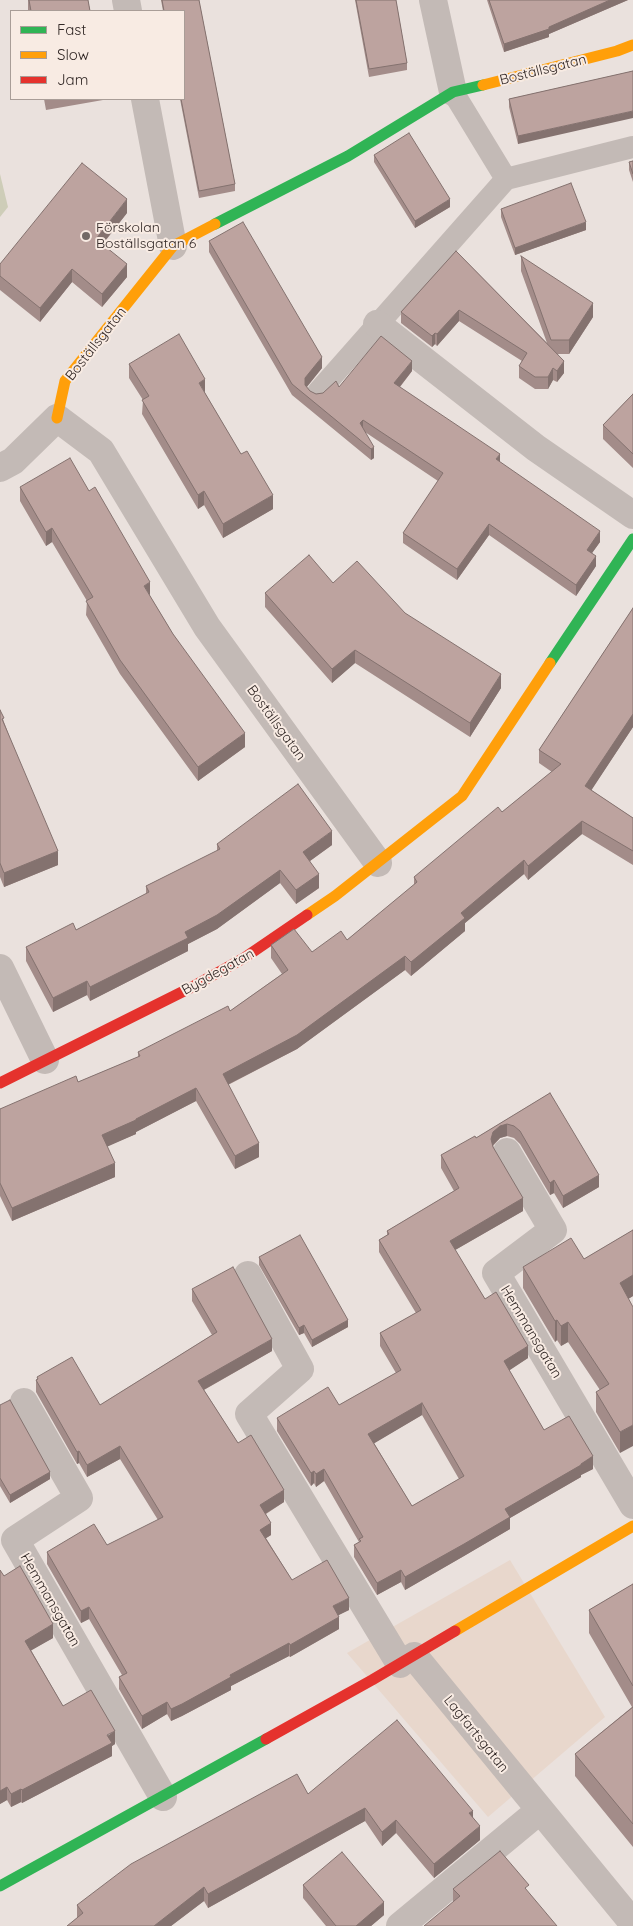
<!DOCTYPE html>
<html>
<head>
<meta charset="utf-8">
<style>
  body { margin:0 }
  #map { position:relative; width:633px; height:1926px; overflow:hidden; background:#eae1dd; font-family:Quicksand,sans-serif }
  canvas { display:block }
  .legend { position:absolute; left:10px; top:10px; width:175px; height:90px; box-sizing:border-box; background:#f8ebe3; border:1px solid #a99d97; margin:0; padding:6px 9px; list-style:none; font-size:15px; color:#322826 }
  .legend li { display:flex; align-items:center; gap:10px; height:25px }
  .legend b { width:25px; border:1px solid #a99d97 }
</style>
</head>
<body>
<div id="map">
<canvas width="633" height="1926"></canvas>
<ul class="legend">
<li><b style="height:6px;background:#30b455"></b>Fast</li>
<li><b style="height:6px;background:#ff9f0a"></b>Slow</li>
<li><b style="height:6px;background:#e5322d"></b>Jam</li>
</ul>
</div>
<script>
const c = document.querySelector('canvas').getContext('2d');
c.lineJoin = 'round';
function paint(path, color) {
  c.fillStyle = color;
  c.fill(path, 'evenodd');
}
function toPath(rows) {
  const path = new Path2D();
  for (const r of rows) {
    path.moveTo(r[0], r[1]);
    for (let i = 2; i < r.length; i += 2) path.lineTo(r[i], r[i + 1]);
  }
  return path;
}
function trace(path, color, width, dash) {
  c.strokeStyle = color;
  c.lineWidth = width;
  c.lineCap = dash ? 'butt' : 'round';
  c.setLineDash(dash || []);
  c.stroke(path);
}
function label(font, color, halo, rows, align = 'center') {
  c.font = font + ' Quicksand,sans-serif';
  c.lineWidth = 4;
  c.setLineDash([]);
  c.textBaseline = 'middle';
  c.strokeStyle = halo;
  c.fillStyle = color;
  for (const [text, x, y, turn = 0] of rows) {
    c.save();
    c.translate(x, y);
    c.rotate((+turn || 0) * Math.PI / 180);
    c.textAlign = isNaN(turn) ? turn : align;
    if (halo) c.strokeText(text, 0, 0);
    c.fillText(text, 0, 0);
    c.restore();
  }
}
paint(toPath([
  [0,174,8,207,0,217]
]), '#cecdb8');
paint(toPath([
  [510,1560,605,1717,488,1817,347,1653]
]), '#e8d7cc');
trace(toPath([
  [453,92,506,179,633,147],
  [318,392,506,179]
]), '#c3bab6', 22);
trace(toPath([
  [126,0,128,11],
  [433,0,453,92],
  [145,99,173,246],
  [377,324,536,448,633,515],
  [0,468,13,461,57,418,101,451,207,627,378,863],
  [0,968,45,1060],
  [507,1152,553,1230,496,1273,633,1505],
  [248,1275,300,1369,249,1414,400,1664],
  [24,1402,79,1498,15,1540,163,1797],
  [414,1656,633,1923],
  [400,1926,539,1811]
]), '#c3bab6', 28);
trace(toPath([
  [215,224,348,156,453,92,483,85],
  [550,663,633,539],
  [0,1886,266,1739]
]), '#30b455', 11);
trace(toPath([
  [483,85,617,51,633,45],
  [57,418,65,381,173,246,215,224],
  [307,915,335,896,462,796,550,663],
  [455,1631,633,1526]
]), '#ff9f0a', 11);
trace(toPath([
  [0,1083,192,987,244,958,307,915],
  [266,1739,372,1680,455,1631]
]), '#e5322d', 11);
paint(toPath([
  [28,0,88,0,90,11,28,11],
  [161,0,199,0,235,184,235,191,199,198,180,99,184,99,184,11,163,11],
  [355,0,396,0,407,63,407,70,369,77],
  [487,0,628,0,549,34,549,37,504,52],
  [633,71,518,144,509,107,509,99],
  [44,99,103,99,103,100,46,110],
  [374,155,450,207,415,228,374,162],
  [633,161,633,182,629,170,629,162],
  [501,209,586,230,515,255,501,217],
  [127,213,103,244,127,277,102,307,72,282,40,322,0,290,0,264],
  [209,241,322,368,307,387,310,391,316,394,323,393,339,387,412,371,400,387,500,462,600,542,592,553,596,566,576,596,489,535,457,580,403,543,403,533,438,481,365,432,374,458,371,460,292,395,209,252],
  [456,251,547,343,521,271,521,256,593,317,569,354,558,354,564,373,557,382,553,380,548,389,535,389,519,378,519,366,522,361,459,321,437,346,435,344,432,347,401,323,401,312],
  [129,364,205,393,273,509,223,538,204,505,198,509,142,414,143,400,129,378],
  [633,394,633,468,603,439,603,425],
  [20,487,150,596,173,634,245,747,198,781,120,674,86,615,87,601,52,542,46,546,20,501],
  [333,583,405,613,501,688,470,737,355,663,332,683,265,607,265,593],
  [633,608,633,727,591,790,633,818,633,865,582,834,528,880,524,874,465,923,465,931,411,976,405,970,297,1049,228,1085,259,1157,235,1169,196,1101,136,1132,136,1134,107,1146,115,1177,12,1221,0,1196,0,1109,78,1082,138,1057,138,1052,230,1011,282,974,271,958,271,945,312,952,347,940,414,885,414,877,502,812,552,772,539,763,539,750],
  [0,710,4,722,58,865,4,887,0,877],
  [217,844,332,845,310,861,319,888,296,904,280,883,217,929,188,944,188,951,90,1001,87,995,53,1012,26,961,26,947,76,930,146,894,146,886,217,851],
  [550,1093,599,1187,563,1208,554,1193,550,1195,520,1144,514,1138,507,1136,500,1138,493,1146,523,1211,455,1250,485,1299,528,1358,509,1370,544,1430,593,1469,581,1475,581,1477,510,1518,510,1529,464,1556,405,1590,401,1582,377,1595,354,1557,354,1545,359,1542,324,1481,316,1487,314,1483,311,1486,277,1431,277,1418,339,1405,396,1373,380,1346,380,1333,416,1313,379,1252,379,1240,387,1235,387,1231,454,1191,441,1168,441,1155,476,1138],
  [422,1415,459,1479,412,1506,374,1443],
  [633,1230,633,1296,628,1299,620,1453,596,1412,596,1392,600,1390,568,1342,561,1346,557,1340,555,1342,523,1288,523,1267,584,1259],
  [259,1257,348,1327,312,1347,304,1333,299,1335,259,1265],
  [192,1289,272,1351,204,1390,238,1443,284,1502,266,1514,271,1535,266,1538,292,1580,349,1610,338,1615,339,1629,290,1657,289,1656,231,1686,231,1690,182,1716,171,1721,167,1714,142,1729,119,1689,119,1677,122,1675,89,1619,81,1623,47,1564,47,1552,107,1545,158,1520,120,1459,87,1477,79,1463,77,1464,36,1392,36,1380,37,1379,37,1377,100,1405,212,1335,192,1301],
  [0,1405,50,1479,10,1503,0,1486],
  [0,1570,4,1576,53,1638,31,1650,63,1706,115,1744,112,1746,112,1756,22,1803,21,1802,11,1807,7,1800,0,1804],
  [633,1584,633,1847,575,1776,575,1754,632,1707,589,1633,589,1610],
  [308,1794,473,1818,480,1840,434,1878,396,1833,382,1846,365,1821,208,1908,204,1901,171,1926,67,1926,77,1918,77,1905],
  [303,1885,384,1915,371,1926,326,1926,303,1898],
  [453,1889,529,1892,453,1902]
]), '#a38c89');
paint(toPath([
  [610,0,628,0,549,34,549,37,504,52,504,44,549,27],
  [633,111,633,118,518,144,518,136],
  [127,199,127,213,96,252,96,239],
  [450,199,450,207,415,228,415,221],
  [586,222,586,230,515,255,515,248],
  [127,264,127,277,102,307,102,294],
  [72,269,72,282,40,322,40,308],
  [593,303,593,317,569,354,569,340],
  [459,310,459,321,437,346,437,334],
  [435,333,435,344,432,347,432,336],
  [322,357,322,368,305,389,305,378],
  [412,361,412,371,394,394,394,383],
  [564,361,564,373,557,382,557,371],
  [553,368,553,380,548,389,548,377],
  [205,379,205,393,199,383],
  [363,420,363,431,360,423],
  [374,447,374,458,371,460,371,449],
  [500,454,500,465,496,459],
  [204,491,204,505,198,509,198,495],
  [273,495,273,509,223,538,223,524],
  [489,524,489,535,457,580,457,569],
  [52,528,52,542,46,546,46,532],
  [600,531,600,542,587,560,587,550],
  [596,556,596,566,576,596,576,585],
  [150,582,150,596,144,586],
  [355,650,355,663,332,683,332,669],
  [501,674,501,688,470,737,470,723],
  [633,714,633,727,585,800,585,786],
  [245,733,245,747,198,781,198,767],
  [582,821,582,834,528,880,528,866],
  [332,831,332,845,303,866,303,852],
  [58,851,58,865,4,887,4,873],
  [524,860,524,874,465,923,465,931,411,976,411,962,461,913],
  [280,870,280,883,217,929,188,944,188,951,90,1001,90,987,185,932],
  [319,874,319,888,296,904,296,890],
  [405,956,405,970,297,1049,223,1087,223,1074],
  [87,981,87,995,53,1012,53,998],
  [196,1088,196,1101,136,1132,136,1134,102,1149,102,1135],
  [507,1124,507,1136,500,1138,493,1145,491,1152,491,1139,493,1132,500,1126],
  [259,1143,259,1157,235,1169,235,1156],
  [115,1163,115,1177,12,1221,12,1208],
  [599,1175,599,1187,563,1208,563,1196],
  [554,1180,554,1193,550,1195,550,1183],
  [523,1198,523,1211,450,1253,450,1241],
  [633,1275,633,1296,620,1304,620,1283],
  [348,1320,348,1327,312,1347,312,1340],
  [557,1320,557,1340,555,1342,555,1321],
  [568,1322,568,1342,561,1346,561,1326],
  [304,1325,304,1333,299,1335,299,1328],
  [272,1339,272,1351,198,1393,198,1381],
  [528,1346,528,1358,504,1374,504,1361],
  [422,1403,422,1415,368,1447,368,1434],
  [633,1425,633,1446,620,1453,620,1432],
  [120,1446,120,1459,87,1477,87,1465],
  [79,1451,79,1463,77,1464,77,1452],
  [593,1456,593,1469,581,1475,581,1477,510,1518,510,1529,464,1556,405,1590,405,1577,505,1509],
  [324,1469,324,1481,316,1487,316,1474],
  [314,1471,314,1483,311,1486,311,1473],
  [50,1472,50,1479,10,1503,10,1495],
  [284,1490,284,1502,260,1517,260,1505],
  [271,1523,271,1535,260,1542,260,1530],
  [401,1570,401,1582,377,1595,377,1583],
  [349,1598,349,1610,333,1618,333,1606],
  [89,1607,89,1619,81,1623,81,1611],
  [339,1617,339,1629,290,1657,290,1645],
  [53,1624,53,1638,25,1654,25,1641],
  [289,1643,289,1656,231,1686,231,1690,182,1716,171,1721,171,1709,230,1675],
  [167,1702,167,1714,142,1729,142,1716],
  [115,1731,115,1744,112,1746,112,1756,22,1803,22,1790],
  [7,1787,7,1800,0,1804,0,1791],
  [21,1789,21,1802,11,1807,11,1794],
  [365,1808,365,1821,208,1908,208,1894],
  [473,1811,473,1824,469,1813],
  [396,1820,396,1833,382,1846,382,1832],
  [480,1826,480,1840,434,1878,434,1864],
  [204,1887,204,1901,171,1926,154,1926],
  [384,1902,384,1915,371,1926,356,1926]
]), '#84726f');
const building = toPath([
  [29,0,88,0,90,11,31,11,29,0],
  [162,0,199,0,235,184,199,191,181,99,184,99,184,11,164,11,162,0],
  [356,0,396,0,407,63,369,69,356,0],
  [489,0,610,0,549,27,549,29,504,44,489,0],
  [633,71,633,111,518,136,509,99,633,71],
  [409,133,450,199,415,221,374,155,409,133],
  [633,161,633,174,629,162,633,161],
  [82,163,127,199,96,239,127,264,102,294,72,269,40,308,0,276,0,264,82,163],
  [571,183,586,222,515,248,501,209,571,183],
  [243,222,322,357,305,378,305,385,310,391,316,394,323,393,336,381,339,387,381,336,412,361,394,383,500,454,496,459,600,531,587,550,596,556,576,585,489,524,457,569,403,533,443,473,363,420,360,423,374,447,371,449,292,384,209,241,243,222],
  [456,251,564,361,557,371,553,368,548,377,535,377,519,366,527,353,459,310,437,334,435,333,432,336,401,312,456,251],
  [521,256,593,303,569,340,551,340,521,256],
  [179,334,205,379,199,383,241,454,247,451,273,495,223,524,204,491,198,495,142,400,149,396,129,364,179,334],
  [633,394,633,454,603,425,633,394],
  [70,458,89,491,95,487,150,582,144,586,173,634,245,733,198,767,120,660,86,601,93,597,52,528,46,532,20,487,70,458],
  [309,555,333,583,357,561,405,613,501,674,470,723,355,650,332,669,265,593,309,555],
  [633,608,633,714,585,786,633,818,633,851,582,821,528,866,524,860,461,913,465,918,411,962,405,956,297,1035,223,1074,259,1143,235,1156,196,1088,136,1119,136,1120,102,1135,115,1163,12,1208,0,1183,0,1109,76,1076,78,1082,140,1056,138,1052,228,1006,230,1011,288,970,271,945,294,929,312,952,341,931,347,940,417,882,414,877,498,807,502,812,561,764,539,750,633,608],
  [0,710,4,718,2,719,58,851,4,873,0,863,0,710],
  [298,784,332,831,303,852,319,874,296,890,280,870,217,915,185,932,188,938,90,987,87,981,53,998,26,947,73,923,76,930,149,892,146,886,220,849,217,844,298,784],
  [550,1093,599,1175,563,1196,554,1180,550,1183,520,1131,514,1126,507,1124,500,1126,493,1132,491,1139,493,1147,523,1198,450,1241,485,1299,496,1292,528,1346,504,1361,544,1430,569,1416,593,1456,581,1464,581,1465,505,1509,510,1517,464,1544,405,1577,401,1570,377,1583,354,1545,361,1541,359,1539,363,1537,324,1469,316,1474,314,1471,311,1473,277,1418,328,1387,339,1405,401,1370,380,1333,421,1310,379,1240,389,1234,387,1231,459,1188,441,1155,475,1136,476,1138,550,1093],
  [422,1403,464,1476,412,1506,368,1434,422,1403],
  [633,1230,633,1275,620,1283,633,1307,633,1425,620,1432,596,1392,609,1384,568,1322,561,1326,557,1320,555,1321,523,1267,571,1238,584,1259,633,1230],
  [300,1235,348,1320,312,1340,304,1325,299,1328,259,1257,300,1235],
  [233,1267,272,1339,198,1381,238,1443,251,1435,284,1490,260,1505,271,1523,260,1530,292,1580,327,1560,349,1598,333,1606,339,1617,290,1645,289,1643,230,1675,231,1677,182,1704,171,1709,167,1702,142,1716,119,1677,127,1673,89,1607,81,1611,47,1552,94,1524,107,1545,163,1517,120,1446,87,1465,79,1451,77,1452,36,1380,38,1379,37,1377,72,1357,100,1405,217,1332,192,1289,233,1267],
  [10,1400,50,1472,10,1495,0,1478,0,1405,10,1400],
  [20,1566,53,1624,25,1641,63,1706,91,1690,115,1731,107,1735,112,1743,22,1790,21,1789,11,1794,7,1787,0,1791,0,1570,4,1576,20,1566],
  [633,1584,633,1686,589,1610,633,1584],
  [633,1707,633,1824,575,1754,633,1707],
  [397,1720,473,1811,469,1813,480,1826,434,1864,396,1820,382,1832,365,1808,208,1894,204,1887,154,1926,67,1926,83,1913,77,1905,131,1864,297,1774,308,1794,397,1720],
  [500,1851,529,1885,525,1888,557,1926,424,1926,460,1896,453,1889,500,1851],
  [342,1852,384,1902,356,1926,336,1926,303,1885,342,1852]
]);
paint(building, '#bda39f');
trace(building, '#84726f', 1);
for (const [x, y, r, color] of [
  [86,236,5,"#726966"]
]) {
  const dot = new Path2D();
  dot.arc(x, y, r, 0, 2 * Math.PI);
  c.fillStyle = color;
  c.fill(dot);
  trace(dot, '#f8ebe3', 2);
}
label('14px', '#322826', '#f8ebe3', [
  ["Boställsgatan",543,70,-14],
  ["Boställsgatan",96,344,-52],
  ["Boställsgatan",276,723,54],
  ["Bygdegatan",218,972,-29],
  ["Hemmansgatan",531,1332,59],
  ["Hemmansgatan",50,1600,60],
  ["Lagfartsgatan",476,1734,51]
]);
label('14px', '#322826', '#f8ebe3', [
  ["Förskolan",96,228],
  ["Boställsgatan 6",96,244]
], 'left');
</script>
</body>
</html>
